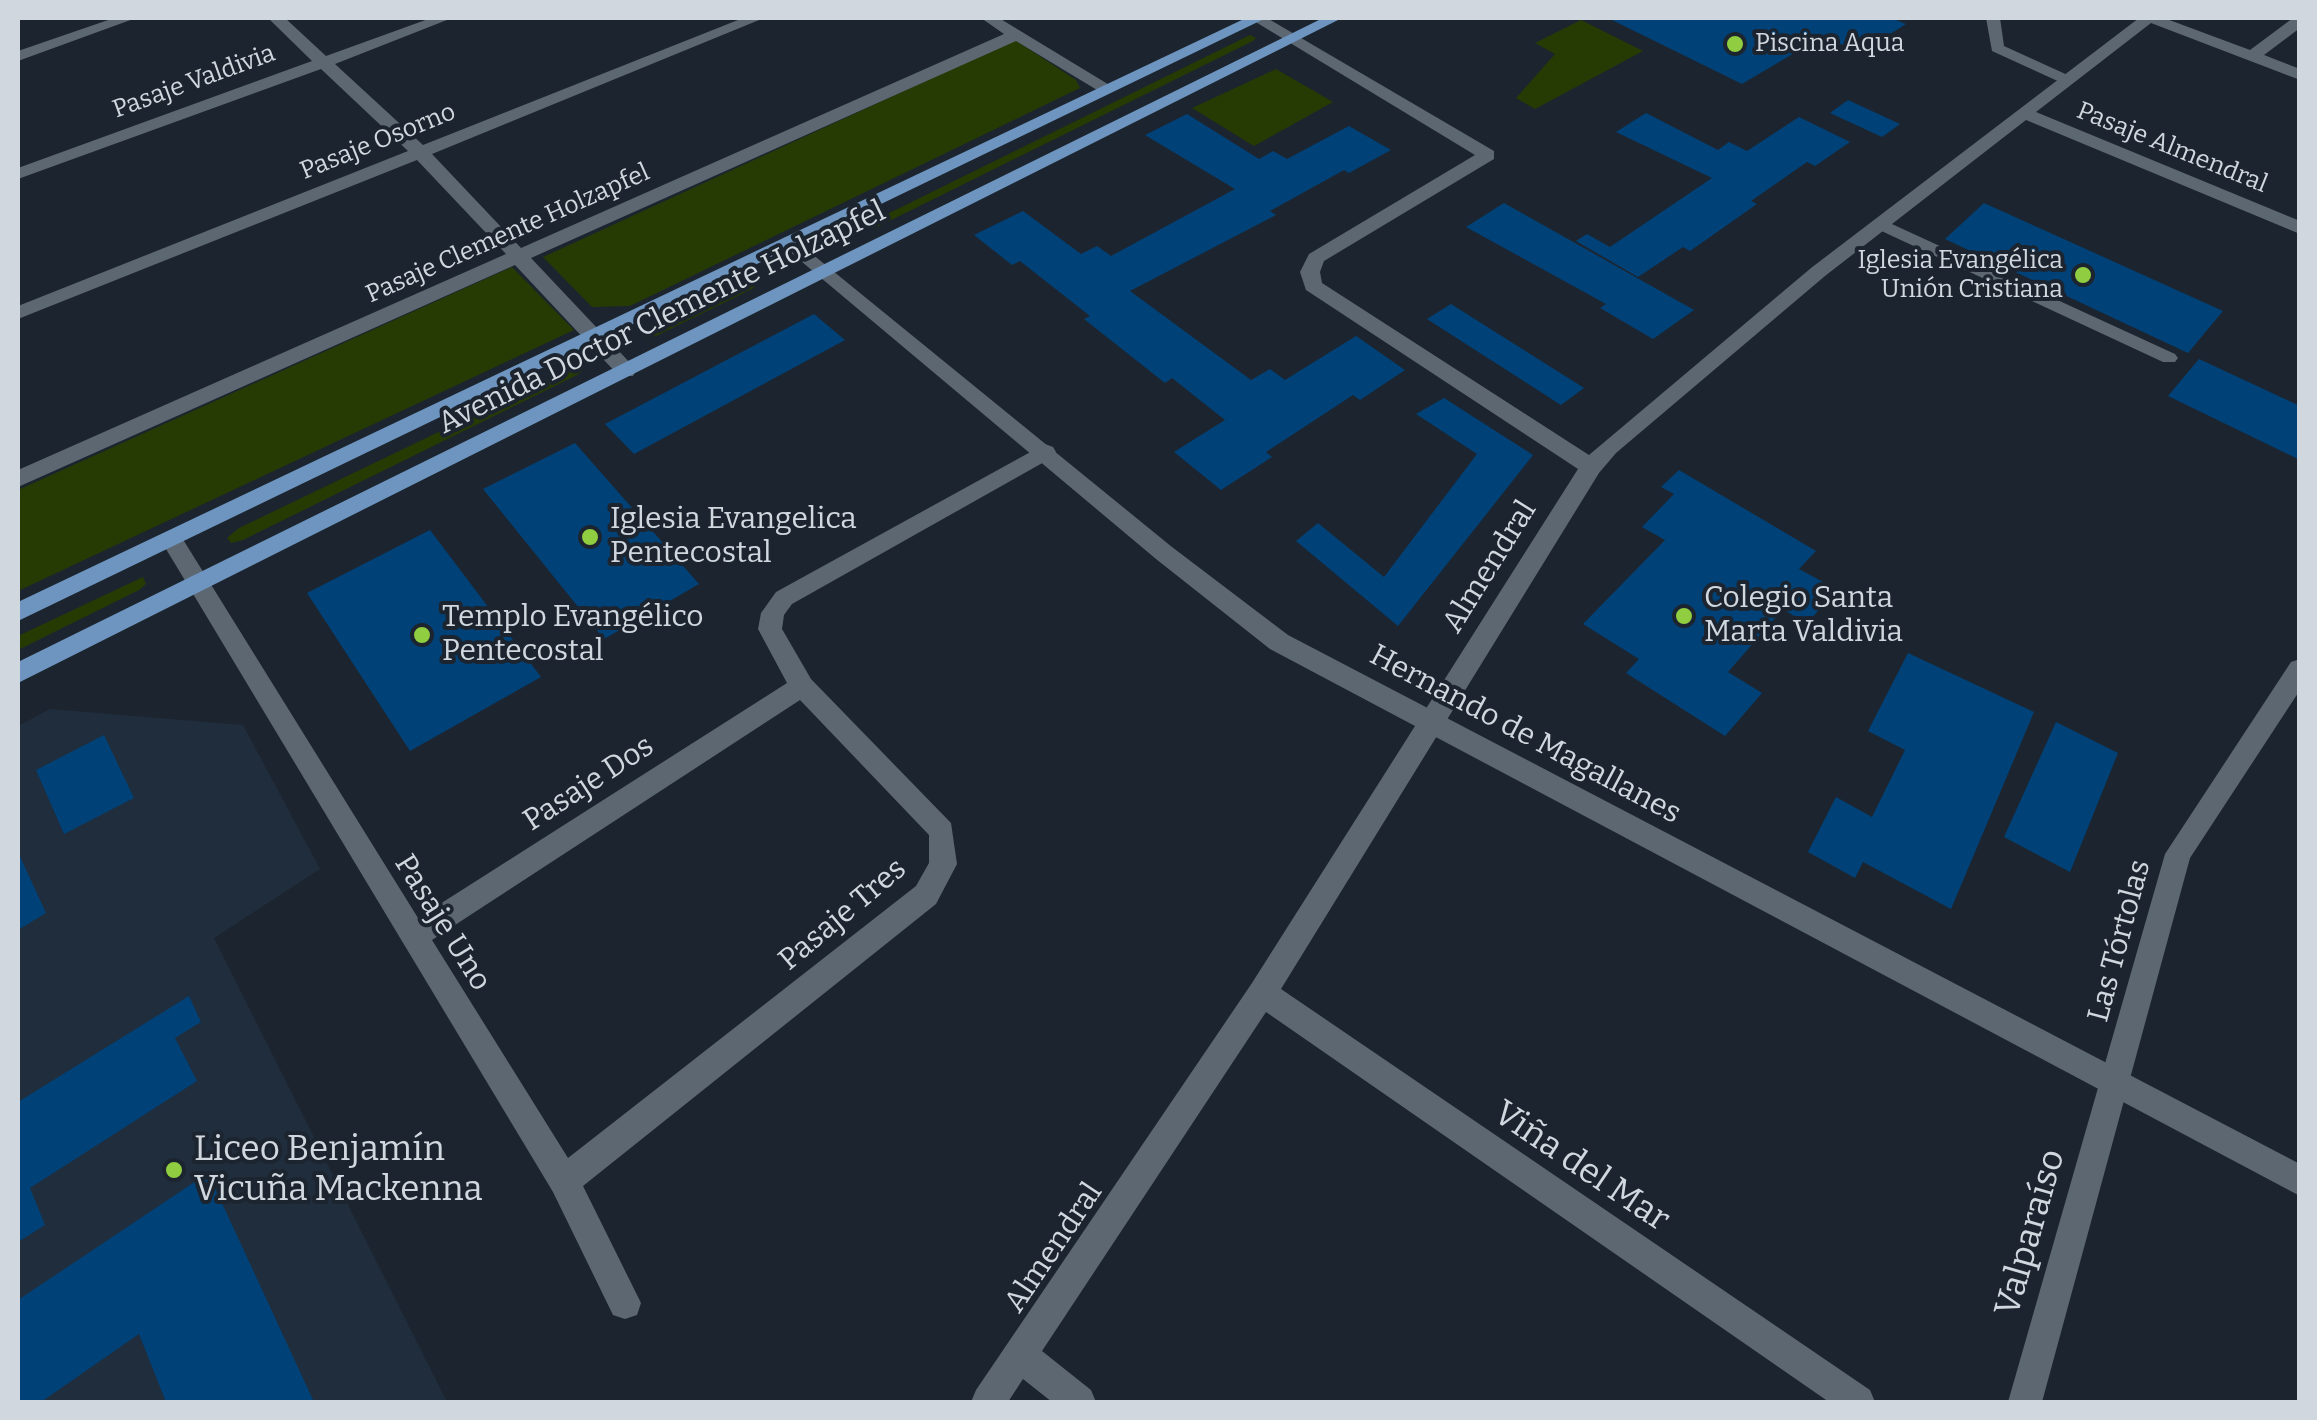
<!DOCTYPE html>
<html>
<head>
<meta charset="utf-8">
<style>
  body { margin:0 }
  #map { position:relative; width:2317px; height:1420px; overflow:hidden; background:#1c252f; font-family:Bitter,serif }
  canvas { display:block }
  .frame { position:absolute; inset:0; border:20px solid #d1d7de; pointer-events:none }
</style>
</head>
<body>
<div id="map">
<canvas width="2317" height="1420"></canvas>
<div class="frame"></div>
</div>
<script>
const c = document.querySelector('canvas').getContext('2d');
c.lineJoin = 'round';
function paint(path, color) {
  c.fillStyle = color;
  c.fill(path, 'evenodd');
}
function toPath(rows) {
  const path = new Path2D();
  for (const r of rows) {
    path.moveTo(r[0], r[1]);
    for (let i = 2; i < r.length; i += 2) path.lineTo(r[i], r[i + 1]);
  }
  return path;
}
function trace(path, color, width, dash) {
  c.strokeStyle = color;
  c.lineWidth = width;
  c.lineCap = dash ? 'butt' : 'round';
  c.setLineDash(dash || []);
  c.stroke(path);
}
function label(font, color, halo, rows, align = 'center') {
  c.font = font + ' Bitter,serif';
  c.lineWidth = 8;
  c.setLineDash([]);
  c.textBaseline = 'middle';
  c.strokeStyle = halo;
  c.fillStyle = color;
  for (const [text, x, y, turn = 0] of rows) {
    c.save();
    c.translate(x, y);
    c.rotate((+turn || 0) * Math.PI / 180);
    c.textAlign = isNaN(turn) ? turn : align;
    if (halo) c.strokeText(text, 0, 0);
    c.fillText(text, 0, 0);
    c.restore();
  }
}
paint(toPath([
  [50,709,243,725,320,869,214,938,447,1402,18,1402,18,726]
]), '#202d3c');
paint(toPath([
  [1581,20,1643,51,1535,109,1516,98,1555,54,1535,43],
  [1250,35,1256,38,1253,41,873,229,859,228],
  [1015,40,1076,80,1080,88,630,306,592,307,543,257],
  [1276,69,1333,102,1254,146,1192,108],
  [512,267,574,330,18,591,18,490],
  [752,281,757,285,752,289,656,336,646,338,641,334,649,327],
  [578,365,583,370,577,375,243,540,231,543,227,538,239,528],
  [143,577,146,584,139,590,18,650,18,636]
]), '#253b03');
paint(toPath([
  [1608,18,1891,18,1906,24,1860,53,1823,36,1742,84],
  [1848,100,1900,124,1882,137,1830,113],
  [1646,113,1718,150,1729,142,1747,151,1799,117,1850,142,1815,166,1807,162,1751,201,1757,204,1690,251,1683,247,1638,277,1576,241,1587,234,1610,247,1712,178,1616,132],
  [1187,114,1259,159,1273,151,1287,159,1349,126,1391,150,1349,173,1344,170,1270,211,1276,215,1130,291,1251,380,1270,369,1285,380,1356,336,1405,370,1360,400,1353,395,1266,452,1272,457,1221,490,1174,452,1225,420,1172,378,1165,383,1084,319,1090,316,1020,261,1012,265,974,235,1023,211,1081,254,1097,246,1111,256,1235,189,1145,135],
  [1504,203,1694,310,1653,339,1600,308,1606,304,1466,227],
  [1984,203,2223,311,2188,353,1945,239],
  [1451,304,1584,388,1561,405,1427,319],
  [814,314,845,340,634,454,605,424],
  [2199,359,2300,406,2300,460,2168,396],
  [1444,398,1533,455,1398,626,1296,541,1318,523,1384,577,1477,454,1416,414],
  [575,443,699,584,604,639,483,489],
  [1679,470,1816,551,1799,569,1836,589,1807,624,1783,609,1728,672,1762,693,1725,736,1626,673,1639,659,1583,624,1665,540,1642,527,1674,494,1661,487],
  [430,530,541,677,410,751,307,593],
  [1908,653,2034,712,1951,909,1863,862,1855,878,1808,852,1836,797,1872,817,1905,750,1868,731],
  [2056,722,2118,753,2070,872,2004,837],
  [104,735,134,798,64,834,36,770],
  [18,852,46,913,18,930],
  [189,996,201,1022,175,1038,197,1081,30,1188,45,1225,18,1242,18,1102],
  [208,1173,314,1402,166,1402,139,1334,41,1402,18,1402,18,1300]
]), '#004278');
paint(toPath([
  [1986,18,2000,18,2004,46,2072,77,2072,83,2062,83,1992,51,1986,18],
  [1881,219,2175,354,2178,358,2175,362,2163,362,1875,228,1873,224,1881,219]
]), '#5c6772');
paint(toPath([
  [114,18,136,18,18,61,18,51,114,18],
  [268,18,285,18,326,56,431,18,452,18,335,64,423,145,743,18,764,18,432,154,521,248,1004,34,981,18,999,18,1116,89,1102,93,1016,41,531,258,633,366,636,371,633,376,619,376,515,265,18,487,18,470,506,254,417,160,18,319,18,306,408,151,321,69,18,179,18,168,312,61,268,18],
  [1249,18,1267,18,1494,151,1494,159,1324,261,1320,272,1322,283,1589,455,1811,268,2139,18,2164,18,2250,50,2293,18,2300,18,2300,28,2264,55,2300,69,2300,80,2151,23,2036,112,2300,221,2300,234,2026,120,1825,276,1616,453,1599,473,1281,989,1870,1390,1875,1402,1829,1402,1266,1012,1042,1351,1091,1390,1096,1402,1052,1402,1023,1379,1008,1402,971,1402,976,1390,1252,983,1578,469,1306,290,1300,272,1309,254,1475,155,1249,18],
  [1045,444,1053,447,1056,452,1053,457,792,604,784,615,782,629,811,679,951,823,957,864,936,904,583,1186,641,1303,637,1315,625,1319,613,1315,553,1192,160,539,163,533,179,533,418,918,787,683,758,629,761,613,776,592,1045,444],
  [800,700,929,835,929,863,916,886,568,1158,432,940,800,700],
  [2300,659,2300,690,2190,858,2042,1402,2008,1402,2165,854,2291,662,2300,659]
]), '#5c6772');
paint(toPath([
  [790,236,1172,547,1288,635,2300,1164,2300,1196,1270,649,1156,559,783,246,783,238,790,236]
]), '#5c6772');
paint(toPath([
  [1246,18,1266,18,18,621,18,602,1246,18],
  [1323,18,1342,18,18,683,18,662,1323,18]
]), '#6d95bf');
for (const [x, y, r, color] of [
  [1735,44,10,"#90cd40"],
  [2083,275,10,"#90cd40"],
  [590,537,10,"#90cd40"],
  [1684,616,10,"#90cd40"],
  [422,635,10,"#90cd40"],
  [174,1170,10,"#90cd40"]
]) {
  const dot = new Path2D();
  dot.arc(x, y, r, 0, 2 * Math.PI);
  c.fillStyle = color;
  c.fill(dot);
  trace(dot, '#1c252f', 4);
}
label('25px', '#d1d7de', '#1c252f', [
  ["Piscina Aqua",1755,44],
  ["Iglesia Evangélica",2063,261,"right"],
  ["Unión Cristiana",2063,290,"right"]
], 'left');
label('25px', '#d1d7de', '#1c252f', [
  ["Pasaje Valdivia",194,82,-20],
  ["Pasaje Osorno",378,142,-22],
  ["Pasaje Almendral",2172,148,22],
  ["Pasaje Clemente Holzapfel",508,234,-24]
]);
label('30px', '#d1d7de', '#1c252f', [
  ["Avenida Doctor Clemente Holzapfel",662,318,-26],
  ["Almendral",1490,567,-58],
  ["Hernando de Magallanes",1525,735,28],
  ["Pasaje Dos",589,784,-33],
  ["Pasaje Tres",843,915,-40],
  ["Pasaje Uno",442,923,58],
  ["Las Tórtolas",2120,941,-75],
  ["Almendral",1054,1248,-56]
]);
label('30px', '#d1d7de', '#1c252f', [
  ["Iglesia Evangelica",610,520],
  ["Pentecostal",610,554],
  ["Colegio Santa",1704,599],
  ["Marta Valdivia",1704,633],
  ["Templo Evangélico",442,618],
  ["Pentecostal",442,652]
], 'left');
label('35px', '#d1d7de', '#1c252f', [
  ["Liceo Benjamín",194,1150],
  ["Vicuña Mackenna",194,1190]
], 'left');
label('35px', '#d1d7de', '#1c252f', [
  ["Viña del Mar",1581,1167,34],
  ["Valparaíso",2031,1233,-74]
]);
</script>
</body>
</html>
